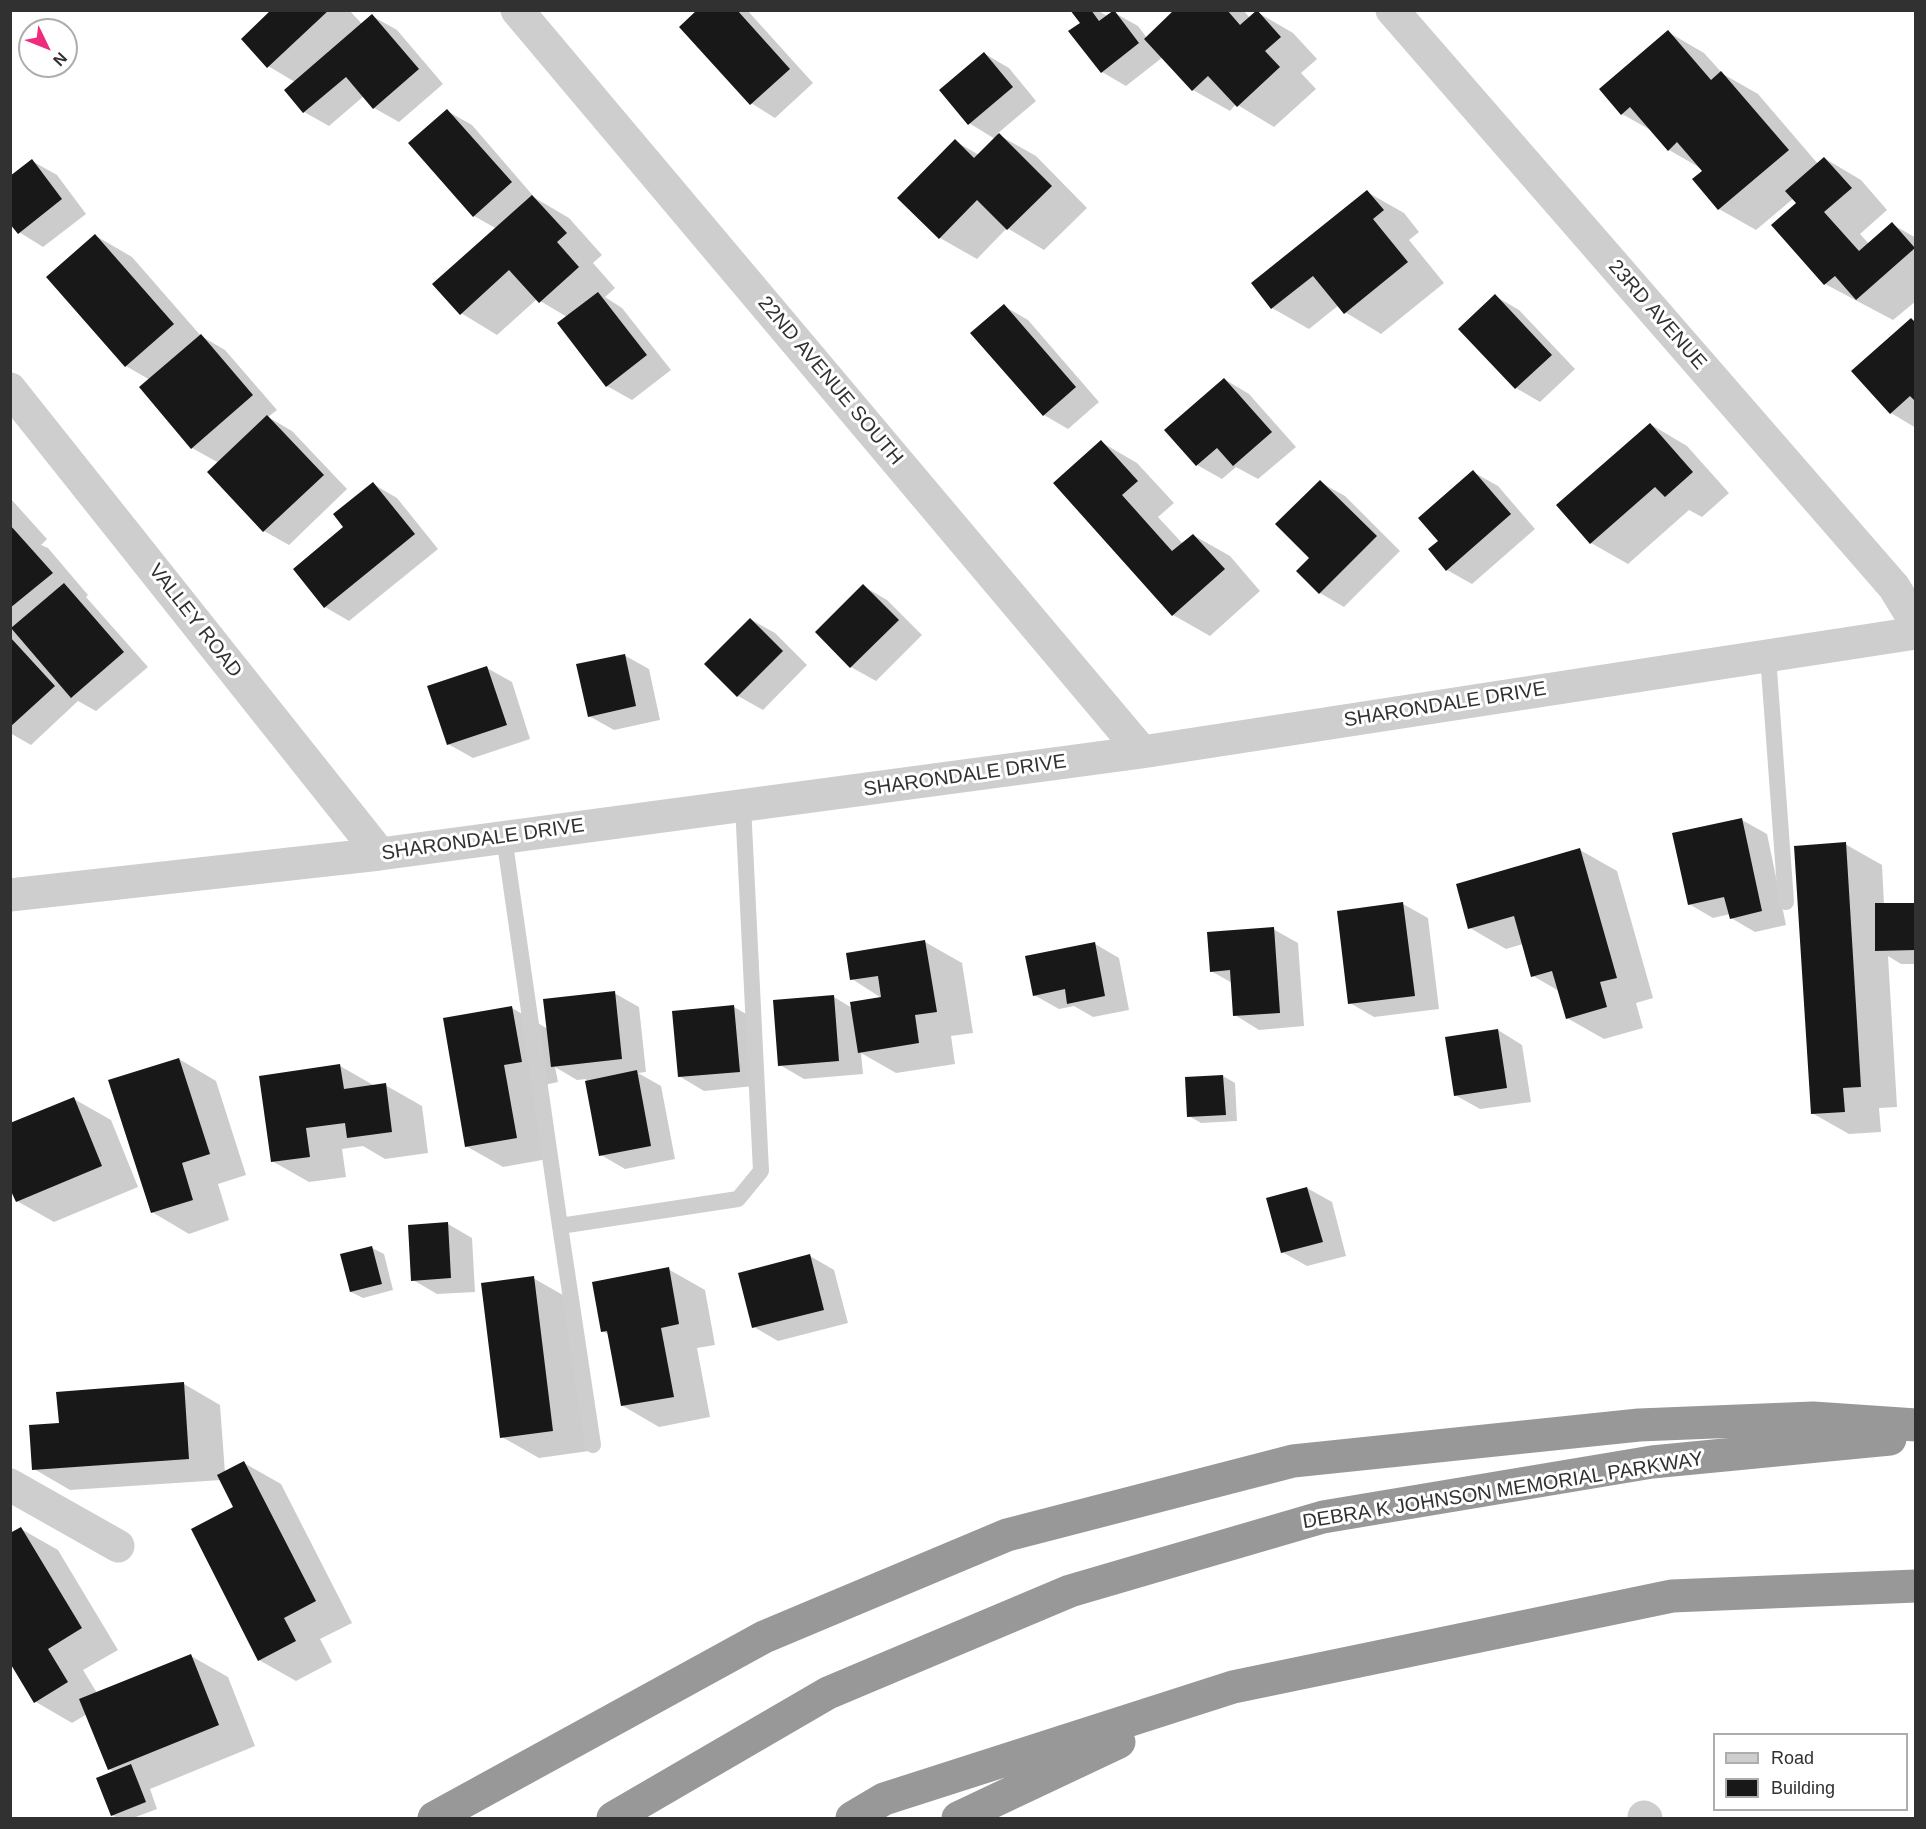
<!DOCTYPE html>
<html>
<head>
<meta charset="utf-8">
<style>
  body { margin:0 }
  #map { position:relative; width:1926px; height:1829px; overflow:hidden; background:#fff; font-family:Helvetica,sans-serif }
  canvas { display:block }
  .frame { position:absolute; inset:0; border:12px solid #313131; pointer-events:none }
  .legend { position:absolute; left:1713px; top:1733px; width:195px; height:78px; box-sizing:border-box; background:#fff; border:2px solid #adadad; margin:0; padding:8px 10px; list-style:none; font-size:18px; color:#313131 }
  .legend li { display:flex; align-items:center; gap:12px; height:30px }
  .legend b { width:30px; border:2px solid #adadad }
  .north { position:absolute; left:18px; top:18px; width:60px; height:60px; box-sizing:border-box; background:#fff; border:2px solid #adadad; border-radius:50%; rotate:133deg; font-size:16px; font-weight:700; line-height:24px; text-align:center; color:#313131 }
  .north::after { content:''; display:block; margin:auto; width:21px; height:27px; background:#ee2c7b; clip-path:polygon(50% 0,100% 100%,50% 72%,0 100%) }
</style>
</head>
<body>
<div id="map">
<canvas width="1926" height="1829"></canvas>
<div class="frame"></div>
<ul class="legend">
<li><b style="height:8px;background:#cecece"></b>Road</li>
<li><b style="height:16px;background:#181818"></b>Building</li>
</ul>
<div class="north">N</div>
</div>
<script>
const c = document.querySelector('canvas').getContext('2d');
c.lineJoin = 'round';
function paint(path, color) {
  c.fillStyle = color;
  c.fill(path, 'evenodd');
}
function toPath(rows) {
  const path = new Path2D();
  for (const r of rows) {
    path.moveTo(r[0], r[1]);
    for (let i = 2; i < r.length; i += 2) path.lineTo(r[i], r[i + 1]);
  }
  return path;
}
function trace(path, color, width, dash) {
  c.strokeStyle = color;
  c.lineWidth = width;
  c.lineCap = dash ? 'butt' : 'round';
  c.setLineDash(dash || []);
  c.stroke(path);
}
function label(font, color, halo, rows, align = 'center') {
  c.font = font + ' Helvetica,sans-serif';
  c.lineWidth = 6;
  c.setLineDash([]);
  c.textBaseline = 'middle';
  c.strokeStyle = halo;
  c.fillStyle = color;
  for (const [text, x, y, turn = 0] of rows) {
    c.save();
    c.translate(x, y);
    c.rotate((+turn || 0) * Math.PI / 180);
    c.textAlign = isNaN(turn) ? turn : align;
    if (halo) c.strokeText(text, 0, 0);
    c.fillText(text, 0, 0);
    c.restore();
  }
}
paint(toPath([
  [273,10,349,10,362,24,372,16,397,30,443,84,399,122,374,108,364,96,329,126,304,112,286,90,295,82,268,66],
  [700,10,747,10,813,83,775,118,751,103],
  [1073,10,1097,10,1107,16,1113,12,1138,26,1147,38,1176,10,1243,10,1250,18,1257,12,1293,33,1317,59,1301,73,1316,89,1274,127,1236,104,1230,111,1193,90,1163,57,1126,86,1102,72,1082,23],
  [1668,32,1704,53,1723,74,1758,94,1818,164,1824,158,1861,180,1887,210,1860,234,1869,244,1892,224,1916,238,1916,301,1893,320,1825,284,1798,203,1794,198,1756,230,1719,209,1694,180,1704,171,1702,169,1669,150,1654,132,1622,114],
  [985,54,1009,68,1036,101,997,134,1036,156,1087,208,1044,250,1007,228,977,259,940,238,955,141,979,155,995,139,969,123],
  [447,111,472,125,535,198,569,218,602,255,593,263,615,288,605,297,622,308,671,370,632,400,607,386,559,324,567,317,537,299,497,335,461,313,497,229,474,216,410,144],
  [32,161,57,175,86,214,43,247,19,232],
  [1367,192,1404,213,1419,232,1409,240,1444,283,1381,334,1345,312,1339,305,1309,329,1272,308],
  [96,236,132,257,201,336,225,350,277,410,268,417,292,431,347,489,289,545,264,531,219,463,192,448,150,380,126,366],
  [1495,296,1519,310,1575,369,1540,402,1516,388],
  [1004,306,1028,320,1099,402,1068,429,1044,415],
  [1911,320,1916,322,1916,428,1891,413],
  [1224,379,1249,394,1296,447,1258,479,1236,467,1222,479,1197,465],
  [1650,424,1687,446,1729,493,1702,517,1689,510,1628,564,1591,543],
  [1101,442,1137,463,1174,503,1158,517,1183,544,1193,535,1230,556,1260,591,1210,636,1173,615,1055,483],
  [1473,472,1498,486,1535,529,1472,584,1447,570,1440,541],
  [1320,482,1345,496,1400,551,1344,607,1320,593,1298,571,1312,558],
  [373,484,397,498,438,549,349,621,325,607,345,528],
  [10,498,47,539,41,545,48,548,88,595,86,597,148,667,96,711,78,701,31,745,10,733],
  [863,586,887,600,922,635,876,681,851,667,817,632],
  [750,619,775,633,807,665,763,710,738,696],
  [624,655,649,669,660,720,614,730,589,716],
  [487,668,512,682,530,739,473,758,448,744],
  [1742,820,1767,834,1786,925,1755,932,1731,918,1730,914,1713,918,1689,904],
  [1845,844,1882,865,1884,905,1916,904,1916,964,1901,964,1888,956,1897,1107,1879,1108,1881,1132,1849,1134,1812,1113],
  [1580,850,1617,871,1653,998,1636,1003,1643,1028,1604,1039,1567,1018,1559,991,1533,976,1523,944,1506,949,1470,928],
  [1403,904,1428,918,1439,1009,1374,1017,1350,1003],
  [1273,929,1298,943,1304,1026,1259,1030,1235,1015,1232,983,1211,971],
  [925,942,962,963,973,1033,951,1036,955,1064,896,1073,861,1053,863,1074,804,1079,780,1065,834,997,852,1008,883,999,852,979],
  [1095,944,1119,958,1129,1010,1093,1017,1074,1006,1059,1009,1034,995],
  [614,993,639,1007,646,1072,638,1073,661,1086,675,1159,625,1169,601,1155,586,1079,577,1080,555,1067,558,1082,540,1086,553,1158,503,1167,466,1146,512,1008,548,1029],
  [734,1007,758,1021,764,1085,704,1091,679,1076],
  [1498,1030,1522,1045,1531,1102,1480,1109,1455,1095],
  [179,1059,216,1081,246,1175,218,1184,229,1220,189,1234,152,1212],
  [340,1066,375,1086,385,1085,422,1106,428,1153,385,1159,363,1146,342,1149,346,1177,309,1182,272,1161],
  [1223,1076,1235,1083,1237,1121,1201,1123,1189,1116],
  [74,1099,111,1120,138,1187,54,1222,17,1201],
  [1307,1188,1332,1202,1346,1256,1307,1266,1282,1252],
  [448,1224,472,1238,475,1292,437,1294,413,1280],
  [372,1248,384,1254,393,1290,363,1298,351,1292],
  [810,1256,834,1270,848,1323,778,1341,754,1327],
  [668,1269,705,1290,715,1345,697,1348,710,1417,659,1427,623,1406,610,1335,602,1331],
  [533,1278,570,1299,589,1451,539,1458,502,1437],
  [184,1384,220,1405,225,1473,244,1463,281,1484,352,1623,320,1639,332,1662,296,1681,259,1660,235,1508,221,1480,70,1490,34,1469,60,1424],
  [21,1529,58,1550,118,1650,83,1670,97,1693,191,1656,228,1677,255,1746,150,1789,157,1809,133,1818,118,1818,112,1815,115,1772,109,1769,87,1714,72,1723,36,1702]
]), '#0003');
paint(toPath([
  [271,10,329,10,267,68,241,39],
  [697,10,737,10,790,69,750,105,679,27],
  [1070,10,1091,10,1099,21,1114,10,1139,43,1101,73,1068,31,1080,23],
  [1174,10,1227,10,1240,25,1257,10,1281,37,1265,51,1280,67,1237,107,1208,76,1192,91,1144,39],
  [372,14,419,69,373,109,346,77,303,113,284,90],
  [1668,30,1711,80,1721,71,1789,150,1718,210,1692,179,1702,171,1677,142,1668,151,1630,107,1621,115,1599,89],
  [984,52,1013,87,968,125,939,90],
  [447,109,512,182,473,217,408,143],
  [999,133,1052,186,1007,230,977,200,939,239,897,198,955,139,974,158],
  [1824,157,1852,188,1824,212,1859,251,1892,222,1915,248,1856,300,1835,276,1824,285,1771,225,1796,203,1785,191],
  [32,159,62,199,18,234,10,224,10,176],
  [1367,190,1384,210,1373,219,1408,262,1344,314,1313,276,1271,309,1251,283],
  [532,195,567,233,557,242,579,267,539,303,509,270,460,315,432,284],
  [95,234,174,324,125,367,46,277],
  [598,292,647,355,606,387,557,323],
  [1495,294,1552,355,1515,389,1458,329],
  [1004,304,1076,387,1043,416,970,333],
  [1911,318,1916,323,1916,402,1910,396,1890,414,1851,371],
  [201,334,253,395,191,449,139,387],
  [1224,378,1272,432,1233,466,1217,448,1196,466,1164,430],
  [267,415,324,475,263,532,207,472],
  [1650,423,1693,472,1665,497,1655,487,1590,544,1556,505],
  [1101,440,1138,481,1122,495,1172,551,1193,534,1225,569,1172,616,1053,483],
  [1473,470,1511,514,1446,571,1428,549,1438,541,1418,518],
  [1320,480,1377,536,1319,594,1296,571,1309,558,1275,524],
  [373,482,415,534,324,608,293,569,343,527,333,514],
  [10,525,53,573,10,608],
  [64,583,124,652,71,698,11,628],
  [863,584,899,620,850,668,815,632],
  [750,618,783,651,737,697,704,664],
  [10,637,55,686,10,727],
  [625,654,636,706,588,717,576,664],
  [487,666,507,725,447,745,427,686],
  [1742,818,1762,911,1730,919,1724,897,1688,905,1672,833],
  [1846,842,1861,1087,1843,1088,1845,1112,1811,1114,1794,846],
  [1580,848,1617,978,1600,982,1607,1007,1566,1019,1552,971,1531,977,1514,916,1468,929,1456,884],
  [1403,902,1415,996,1348,1004,1337,911],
  [1875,903,1916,903,1916,950,1875,951],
  [1274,927,1280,1013,1233,1016,1230,970,1210,972,1207,932],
  [925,940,937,1012,915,1015,919,1043,858,1053,850,1002,881,997,878,976,850,980,846,953],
  [1095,942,1105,996,1067,1004,1065,989,1033,996,1025,956],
  [615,991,622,1059,551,1067,543,999],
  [834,995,839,1061,778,1066,773,1000],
  [734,1005,740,1072,678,1077,672,1011],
  [512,1006,522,1062,504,1065,517,1138,465,1147,443,1018],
  [1498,1029,1507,1088,1454,1096,1445,1037],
  [179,1058,210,1154,182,1163,193,1200,151,1213,108,1080],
  [340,1064,344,1089,386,1083,392,1132,347,1138,345,1123,306,1128,310,1157,271,1162,259,1076],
  [637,1070,651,1146,599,1156,585,1081],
  [1223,1075,1226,1115,1187,1117,1185,1077],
  [74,1097,102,1166,16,1202,10,1189,10,1123],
  [1307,1187,1323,1242,1281,1253,1266,1198],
  [448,1222,451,1278,411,1281,408,1225],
  [372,1246,382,1284,350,1292,340,1254],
  [810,1254,824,1310,752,1328,738,1273],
  [669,1267,679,1324,661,1328,674,1397,621,1406,607,1331,601,1332,592,1282],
  [534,1276,553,1431,500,1438,481,1283],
  [184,1382,189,1459,32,1470,29,1425,59,1423,56,1392],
  [244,1461,316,1601,284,1618,296,1641,258,1661,191,1529,233,1507,217,1475],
  [21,1527,82,1628,48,1649,68,1682,34,1703,10,1663,10,1533],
  [191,1654,219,1725,108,1770,79,1699],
  [131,1764,146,1802,111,1816,96,1778]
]), '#181818');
trace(toPath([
  [1768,656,1786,902],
  [504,837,560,1226,738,1199,761,1171,743,805],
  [560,1226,593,1445]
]), '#cecece', 16);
trace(toPath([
  [517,10,1142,752],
  [1392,10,1894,587,1916,623],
  [10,389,380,854],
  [10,895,380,854,1142,752,1916,633],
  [10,1485,118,1546],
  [1644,1817,1646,1818]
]), '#cecece', 33);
trace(toPath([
  [434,1818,764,1637,1007,1535,1293,1461,1639,1425,1813,1418,1916,1425],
  [613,1818,828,1693,1070,1591,1323,1517,1652,1462,1890,1439],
  [852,1818,884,1799,1233,1687,1672,1596,1916,1586],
  [958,1818,1119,1742]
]), '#989898', 33);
label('20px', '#313131', '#fff', [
  ["23RD AVENUE",1657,315,49],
  ["22ND AVENUE SOUTH",830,381,50],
  ["VALLEY ROAD",195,621,52],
  ["SHARONDALE DRIVE",1445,705,-9],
  ["SHARONDALE DRIVE",965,776,-8],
  ["SHARONDALE DRIVE",483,840,-8],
  ["DEBRA K JOHNSON MEMORIAL PARKWAY",1503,1491,-9]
]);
</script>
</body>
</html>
